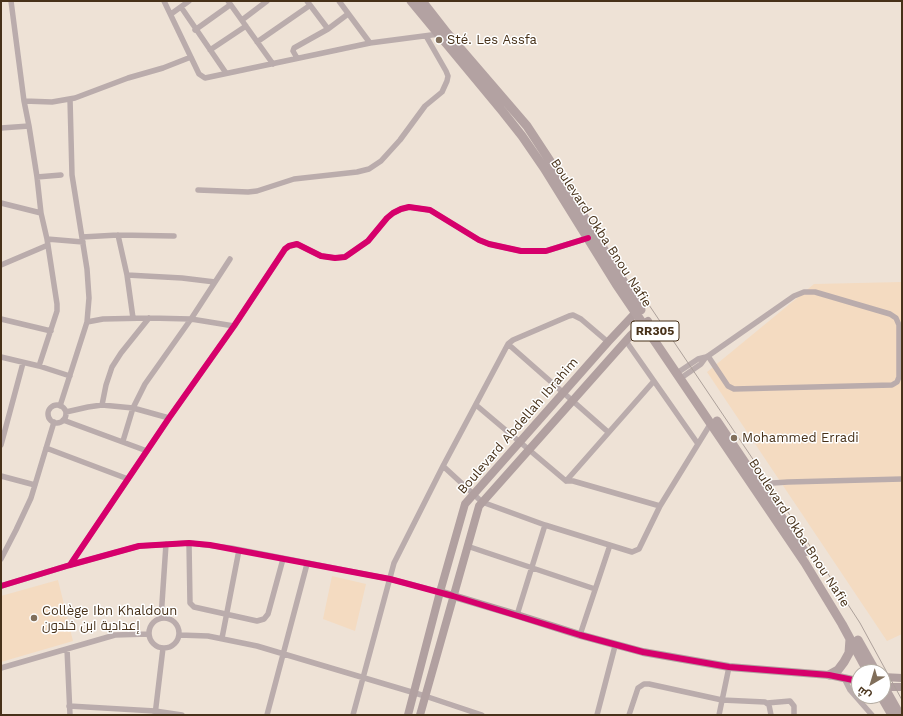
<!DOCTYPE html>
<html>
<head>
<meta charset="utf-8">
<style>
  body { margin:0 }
  #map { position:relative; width:903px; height:716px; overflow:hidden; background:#eee2d6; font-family:"Work Sans",Cairo,sans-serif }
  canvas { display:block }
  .frame { position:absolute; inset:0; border:2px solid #473119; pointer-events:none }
  .north { position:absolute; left:851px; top:664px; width:40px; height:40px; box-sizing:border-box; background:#fff; border:1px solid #b5ada3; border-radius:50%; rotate:218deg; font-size:11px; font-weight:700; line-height:16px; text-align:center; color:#473119 }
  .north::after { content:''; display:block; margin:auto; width:14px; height:18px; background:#816f5b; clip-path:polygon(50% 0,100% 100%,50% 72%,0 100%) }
</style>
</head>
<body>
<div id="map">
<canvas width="903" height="716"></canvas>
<div class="frame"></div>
<div class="north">ش</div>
</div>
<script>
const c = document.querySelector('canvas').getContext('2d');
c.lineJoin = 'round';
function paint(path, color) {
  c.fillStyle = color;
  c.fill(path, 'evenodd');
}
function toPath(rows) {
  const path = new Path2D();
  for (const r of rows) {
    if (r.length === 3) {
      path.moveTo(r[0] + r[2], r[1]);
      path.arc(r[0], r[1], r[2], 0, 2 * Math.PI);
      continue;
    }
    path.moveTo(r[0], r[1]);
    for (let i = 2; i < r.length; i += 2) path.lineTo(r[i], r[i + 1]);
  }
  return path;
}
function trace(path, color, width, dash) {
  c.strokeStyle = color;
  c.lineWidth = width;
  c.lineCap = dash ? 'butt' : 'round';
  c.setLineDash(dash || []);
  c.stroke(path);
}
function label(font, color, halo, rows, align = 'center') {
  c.font = font + ' "Work Sans",Cairo,sans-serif';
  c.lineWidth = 3;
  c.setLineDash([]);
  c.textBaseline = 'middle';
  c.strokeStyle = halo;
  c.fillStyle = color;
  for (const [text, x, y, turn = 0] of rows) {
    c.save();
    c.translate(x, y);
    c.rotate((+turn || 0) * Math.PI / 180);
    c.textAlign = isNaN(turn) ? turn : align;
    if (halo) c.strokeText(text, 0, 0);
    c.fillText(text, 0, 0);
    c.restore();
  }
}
paint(toPath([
  [902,282,902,634,887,641,707,372,814,284],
  [332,576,366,584,355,631,323,619],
  [58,580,73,641,1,662,1,596]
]), '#f4dbc1');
trace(toPath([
  [11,1,24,101,29,126,37,177,41,213,47,239,57,304,57,311,39,366],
  [164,1,199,74,205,78,370,43,439,34],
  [228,1,273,64],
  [307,1,328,29],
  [339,1,370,43],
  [181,7,226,73],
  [171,14,189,1],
  [242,20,267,1],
  [195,30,230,5],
  [257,42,309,6],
  [210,50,246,26],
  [297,58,293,51,294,48,328,29,348,14],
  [24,101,52,102,75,98,128,78,163,68,191,57],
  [1,128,29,126],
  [37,177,61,175],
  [198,190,248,192,257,191,294,179,357,172,369,169,381,161,400,140,425,106,442,92,447,81,448,76,446,71,426,36],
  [1,203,41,213],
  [118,235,127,275,133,318],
  [82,237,118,235,174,236],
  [47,239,83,242],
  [1,265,48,245],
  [127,275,182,278,215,282],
  [1,319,51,331],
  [87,322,103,319,149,318,191,319,234,326],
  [626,341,698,444],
  [508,344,608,432],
  [1,357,39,366,70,376],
  [677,373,698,359,706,357],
  [681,378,701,364,706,357,708,356,794,296,804,292,815,292,890,314,896,318,899,325,899,377,897,382,892,385,734,389,728,386,708,356],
  [102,405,106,385,112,367,121,353,149,318],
  [476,405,566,481,573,481,660,506],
  [57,414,9],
  [60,406,87,322,89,298,87,269,72,175,70,99],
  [66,412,88,407,102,405,133,408,169,418],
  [63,420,147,451],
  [123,441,133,408,145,384,191,319,230,259],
  [1,445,23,363],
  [46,448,128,479],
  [443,466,482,502,545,525,632,552,639,549,660,506,711,423],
  [1,476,35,485],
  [566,481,654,381],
  [758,484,788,482,902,479],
  [189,543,190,603,194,607,257,621,264,619,268,614,283,559],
  [467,546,595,589],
  [1,559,16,530,31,498,54,422],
  [70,565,169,418,234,326,285,249,289,246,297,244,321,256,335,258,345,257,368,241,387,218,393,213,401,209,409,207,430,210,479,240,489,244,521,251,546,251,588,238],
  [1,586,70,565,139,546,189,543,231,548,390,579,440,592],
  [517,615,545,525],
  [164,633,15],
  [161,618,166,544],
  [179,635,208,636,257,646,425,696,482,715],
  [580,635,610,545],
  [222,638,239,550],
  [67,649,70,715],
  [1,668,115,635,148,634],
  [844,678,850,690,872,715],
  [767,703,790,701,794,706,794,715],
  [69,706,155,711,182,715],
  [155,715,163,648],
  [267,715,307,564],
  [353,715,394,563,443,466,508,344,513,340,569,316,573,315,581,319,608,342],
  [597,715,615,646],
  [629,715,638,688,644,684,649,684,722,700,765,702,769,705,771,715],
  [719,715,729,667]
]), '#baacac', 5.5);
trace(toPath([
  [440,592,517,615,580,635,643,652,729,667,829,675,853,680,859,683],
  [883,677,902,678],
  [883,687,902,687],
  [408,715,440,592,465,504,608,342,639,309],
  [420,715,479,506,631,335,641,326,648,321]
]), '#b1a0a0', 8);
trace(toPath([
  [411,1,503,112,522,136,544,168,616,284,805,563,842,624,868,672],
  [422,1,447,33,527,126,550,161,641,310],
  [717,421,805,552],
  [858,640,876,672],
  [829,675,838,670,844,662,849,653,850,639],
  [883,685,900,715],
  [881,696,892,715]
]), '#b3a2a2', 9);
trace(toPath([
  [645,299,769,483,860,623,902,700]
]), '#aca09a', 1);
trace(toPath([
  [70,565,169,418,234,326,285,249,289,246,297,244,321,256,335,258,345,257,368,241,387,218,393,213,401,209,409,207,430,210,479,240,489,244,521,251,546,251,588,238],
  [1,586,70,565,139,546,189,543,210,545,390,579,453,596,580,635,643,652,729,667,829,675,853,680,859,683]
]), '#d6006c', 6);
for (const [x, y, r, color] of [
  [439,40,4,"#816f5b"],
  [734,438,4,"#816f5b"],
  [34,618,4,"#816f5b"]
]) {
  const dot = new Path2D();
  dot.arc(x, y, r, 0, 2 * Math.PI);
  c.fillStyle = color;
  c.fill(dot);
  trace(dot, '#fff', 1.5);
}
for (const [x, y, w] of [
  [655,331,48]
]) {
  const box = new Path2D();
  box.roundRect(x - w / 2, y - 10, w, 20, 3);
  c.fillStyle = '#fff';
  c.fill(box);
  trace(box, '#473119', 1);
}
label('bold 12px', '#473119', null, [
  ["RR305",655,331]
]);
label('13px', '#473119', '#fff', [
  ["Sté. Les Assfa",447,40],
  ["Mohammed Erradi",742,438],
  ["Collège Ibn Khaldoun",42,611],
  ["إعدادية ابن خلدون",42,626]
], 'left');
label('13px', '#473119', '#fff', [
  ["Boulevard Okba Bnou Nafie",601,233,57],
  ["Boulevard Abdellah Ibrahim",518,426,-49],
  ["Boulevard Okba Bnou Nafie",799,533,57]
]);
</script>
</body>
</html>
